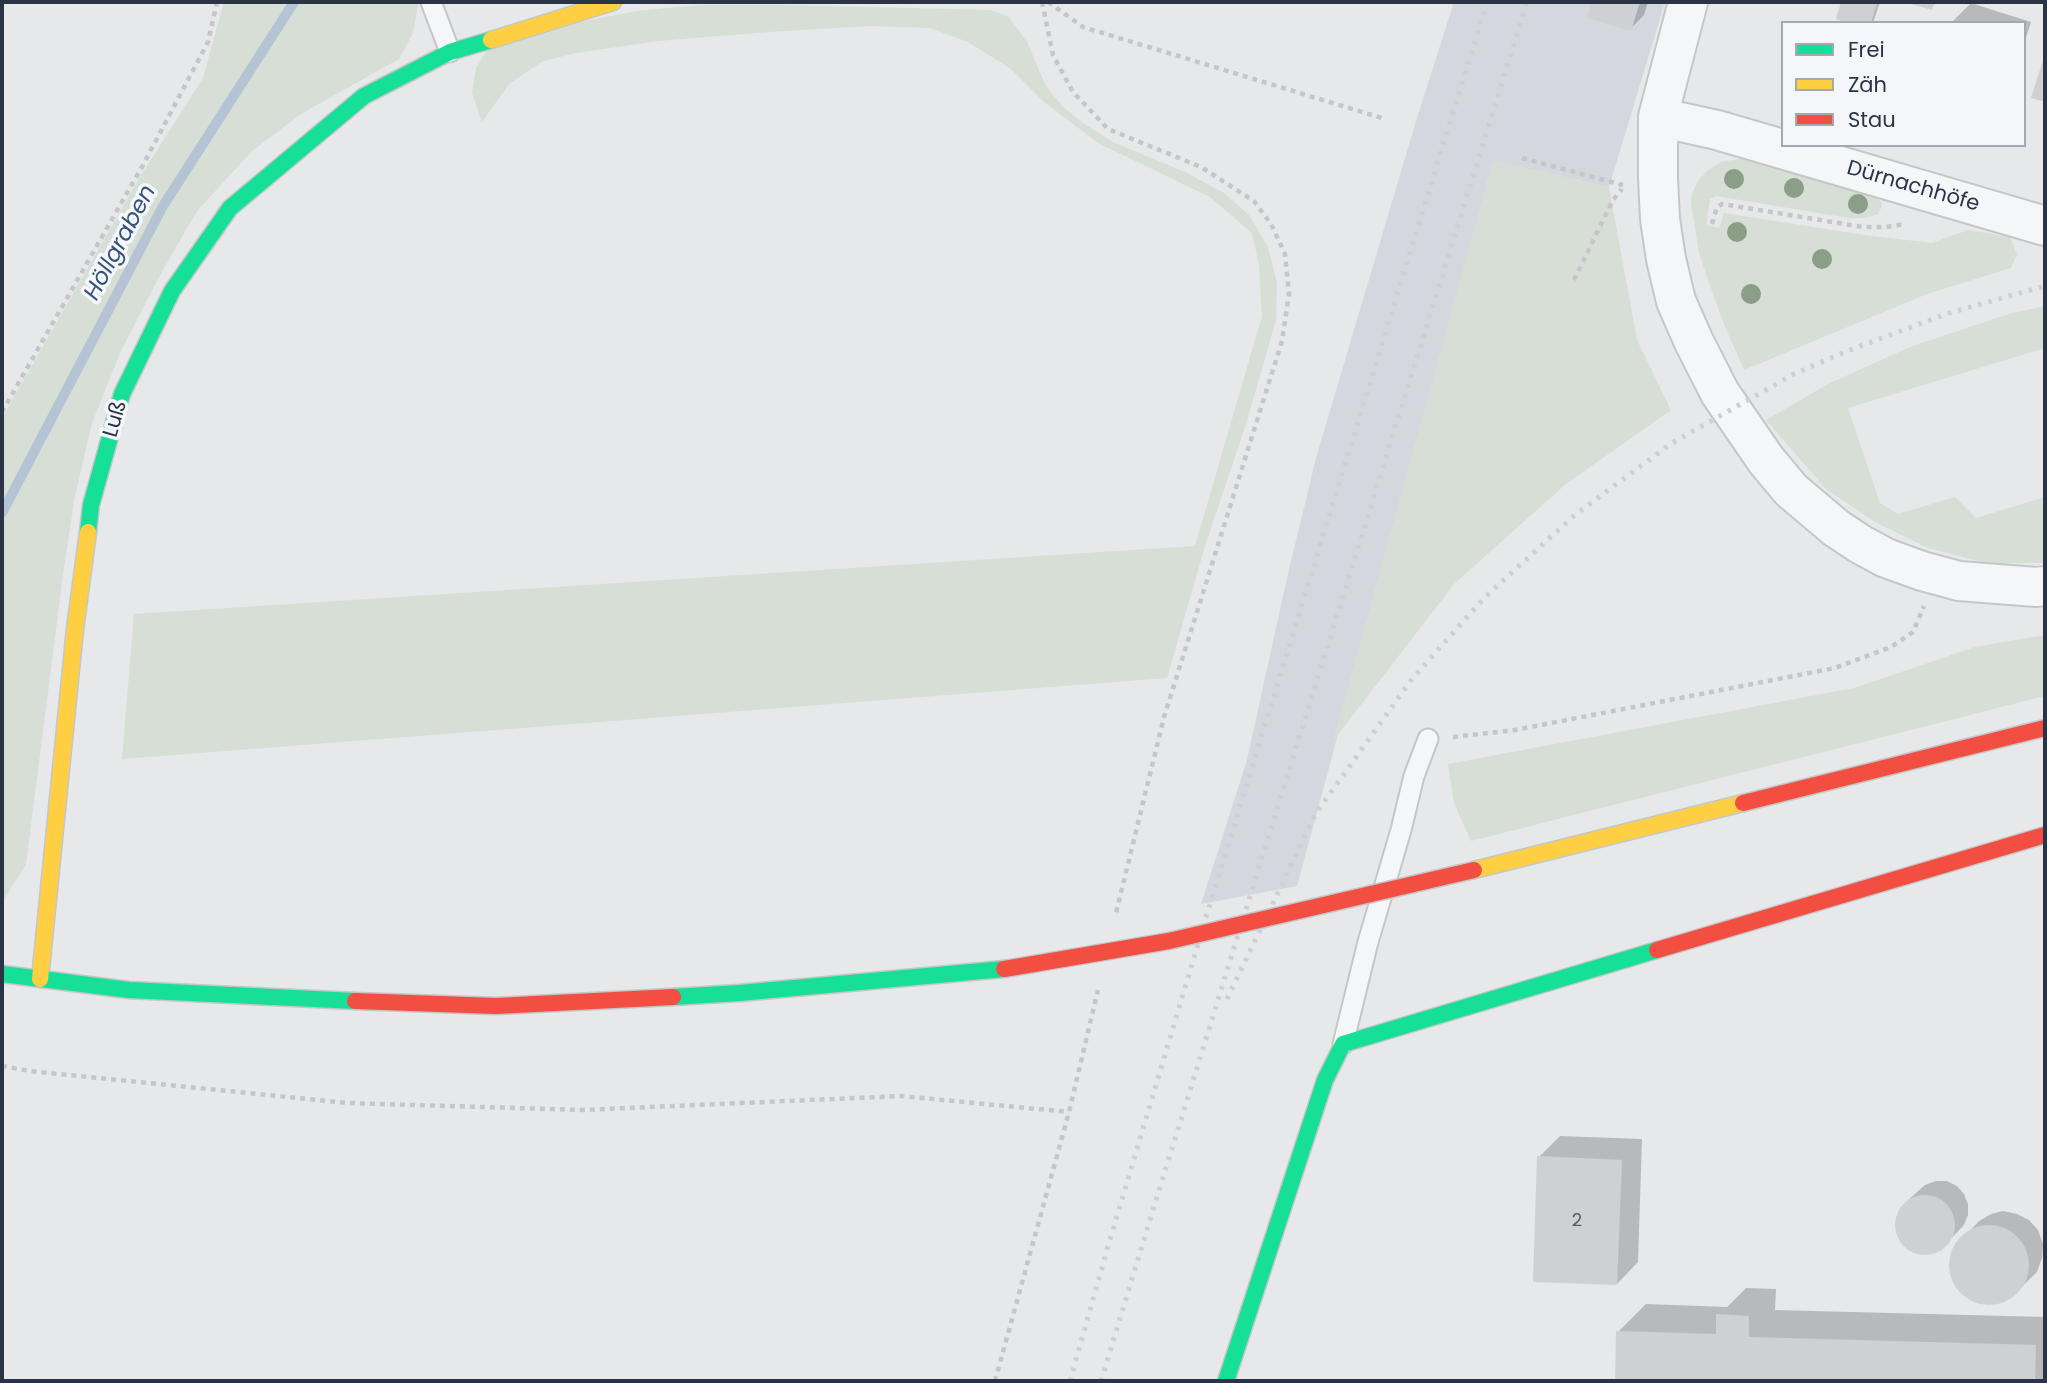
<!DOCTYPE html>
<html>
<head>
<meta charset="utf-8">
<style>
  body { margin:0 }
  #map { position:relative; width:2047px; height:1383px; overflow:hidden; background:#e6e8ea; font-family:Poppins,sans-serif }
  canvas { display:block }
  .frame { position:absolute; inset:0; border:4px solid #2b3445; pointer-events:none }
  .legend { position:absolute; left:1781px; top:21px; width:245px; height:126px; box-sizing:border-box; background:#f4f6f9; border:2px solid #a4a8b1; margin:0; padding:9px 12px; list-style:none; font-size:21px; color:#2b3445 }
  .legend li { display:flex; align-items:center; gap:14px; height:35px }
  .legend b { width:35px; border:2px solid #a4a8b1 }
</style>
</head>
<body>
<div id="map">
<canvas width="2047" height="1383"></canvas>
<div class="frame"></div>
<ul class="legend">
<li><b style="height:9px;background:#16e098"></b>Frei</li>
<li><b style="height:9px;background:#ffcf43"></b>Zäh</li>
<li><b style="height:9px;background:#f24e42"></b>Stau</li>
</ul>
</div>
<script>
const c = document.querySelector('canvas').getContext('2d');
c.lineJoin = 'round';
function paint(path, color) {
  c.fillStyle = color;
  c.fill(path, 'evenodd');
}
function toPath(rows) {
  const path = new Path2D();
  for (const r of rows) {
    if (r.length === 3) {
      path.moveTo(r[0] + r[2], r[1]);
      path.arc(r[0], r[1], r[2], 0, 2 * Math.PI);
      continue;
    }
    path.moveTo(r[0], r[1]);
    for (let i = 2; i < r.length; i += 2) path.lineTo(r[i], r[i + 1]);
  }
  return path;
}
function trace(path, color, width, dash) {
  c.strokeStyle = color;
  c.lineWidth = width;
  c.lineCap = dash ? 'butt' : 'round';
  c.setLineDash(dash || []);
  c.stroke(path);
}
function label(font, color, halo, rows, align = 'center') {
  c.font = font + ' Poppins,sans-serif';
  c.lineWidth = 7;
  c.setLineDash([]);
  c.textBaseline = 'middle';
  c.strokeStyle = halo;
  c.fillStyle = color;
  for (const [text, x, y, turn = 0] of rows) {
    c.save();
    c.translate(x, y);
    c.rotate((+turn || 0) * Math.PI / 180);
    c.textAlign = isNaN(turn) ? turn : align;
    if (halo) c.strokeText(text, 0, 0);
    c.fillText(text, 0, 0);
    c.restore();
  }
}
paint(toPath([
  [1454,2,1665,2,1609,187,1493,161,1297,886,1201,904,1247,760,1287,578,1316,458,1416,121]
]), '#d4d7dd');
paint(toPath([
  [224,2,416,2,418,5,413,33,399,59,301,114,252,151,197,211,159,277,120,353,92,423,75,496,64,567,26,864,2,903,2,418,140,177,203,78],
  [700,5,783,5,991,10,1009,17,1027,42,1046,86,1063,107,1083,123,1113,142,1185,172,1224,193,1249,215,1268,247,1277,283,1276,320,1246,424,1205,546,1167,678,122,759,134,614,1195,546,1262,316,1259,265,1252,233,1210,197,1098,143,1044,102,1011,69,968,42,930,28,869,26,769,32,658,41,576,53,543,61,509,84,482,122,472,93,476,68,487,50,553,27,637,11],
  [1746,158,1862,191,1879,200,1882,204,1881,208,1878,214,1865,218,1849,218,1716,196,1710,199,1706,225,1719,228,1724,213,1864,235,1932,243,1968,230,2010,237,2017,254,2011,268,1927,294,1744,370,1723,322,1709,283,1699,253,1691,204,1692,194,1698,181,1707,171,1721,162],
  [1493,160,1609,187,1637,340,1671,410,1566,484,1455,583,1333,741],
  [2045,306,2045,348,1848,408,1880,503,1898,514,1955,497,1976,518,2045,497,2045,563,1986,563,1928,548,1875,522,1826,489,1766,420,1828,384,1910,347,2012,313],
  [2045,635,2045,696,1471,841,1454,803,1448,764,1854,688,1975,647]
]), '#d6ded6');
paint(toPath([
  [1594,2,1648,2,1644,15,1630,29,1589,17],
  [1843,2,1880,2,1873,23,1854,23,1839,18],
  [1971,3,2031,22,2024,44,2024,23,1951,23],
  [1560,1136,1642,1139,1638,1262,1617,1284,1539,1157],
  [1936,1181,1947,1181,1957,1186,1964,1194,1968,1204,1968,1215,1964,1225,1942,1248,1931,1253,1919,1253,1908,1248,1900,1240,1896,1228,1897,1217,1901,1207,1916,1193,1925,1185],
  [2003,1211,2017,1214,2029,1220,2038,1230,2043,1244,2042,1258,2037,1272,2011,1297,1998,1303,1985,1304,1973,1300,1962,1293,1955,1283,1951,1271,1951,1258,1956,1246,1979,1221,1991,1214],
  [1746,1288,1776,1289,1775,1310,2045,1317,2045,1381,1617,1381,1618,1332,1646,1304,1727,1307]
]), '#0003');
trace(toPath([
  [2,513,163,206,294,2]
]), '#b4c4d5', 10);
paint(toPath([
  [1592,2,1640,2,1631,31,1587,18],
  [1841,2,1877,2,1871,23,1848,23,1836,19],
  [1905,2,1935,2,1932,10],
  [2045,54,2045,102,2031,98],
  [1537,1156,1622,1160,1617,1285,1533,1282],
  [1925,1225,30],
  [1989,1265,40],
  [1716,1314,1749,1316,1749,1337,2036,1345,2035,1381,1615,1381,1616,1331,1716,1334]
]), '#ced0d3');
const lane = toPath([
  [431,2,450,52],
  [1343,1044,1368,942,1401,830,1414,776,1428,739]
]);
const street = toPath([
  [1688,2,1658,117,1658,178,1660,219,1666,259,1676,301,1694,342,1720,393,1766,460,1791,490,1836,528,1860,544,1886,558,1922,571,1959,581,2036,587,2045,586],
  [1658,117,1717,130,2045,226]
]);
const fast = toPath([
  [88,532,91,505,122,394,172,291,230,208,364,96,450,52,491,40],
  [2,974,129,990,355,1001],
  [673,997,739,993,1004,969],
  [1226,1381,1325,1080,1343,1044,1657,950]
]);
const slow = toPath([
  [491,40,613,2],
  [1474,870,1743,803],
  [40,979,75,629,88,532]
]);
const jam = toPath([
  [1743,803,2045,728],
  [1657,950,2045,835],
  [355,1001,496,1006,673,997]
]);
trace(lane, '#c4c6c8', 23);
trace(street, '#c4c6c8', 42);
trace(fast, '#c4c6c8', 19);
trace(slow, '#c4c6c8', 19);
trace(jam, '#c4c6c8', 19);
trace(toPath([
  [1042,2,1053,55,1073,92,1108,129,1201,167,1254,201,1271,224,1285,254,1289,294,1282,341,1164,717,1116,913],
  [1048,2,1083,27,1385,119],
  [1522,158,1623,185],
  [1712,224,1717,207,1722,204,1863,227,1886,227,1905,224],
  [1574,280,1613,200,1622,189],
  [2,412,143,165,208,42,217,2],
  [1453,737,1515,730,1835,668,1891,647,1913,632,1924,606],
  [2,1066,30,1071,347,1103,582,1110,901,1096,1069,1112],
  [995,1381,1069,1112,1098,990]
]), '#c5c6ca', 4.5, [5, 5]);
trace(lane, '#f5f6f7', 19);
trace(street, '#f5f6f7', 38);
trace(fast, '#16e098', 16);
trace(slow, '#ffcf43', 16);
trace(jam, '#f24e42', 16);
trace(toPath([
  [1227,999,1316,813,1412,679,1485,597,1576,514,1672,443,1794,374,1847,351,1949,313,2045,286],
  [1070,1381,1109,1243,1203,927,1487,2],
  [1101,1381,1152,1213,1527,2]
]), '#cecfd2', 5, [3.5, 7]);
const jamBridge = toPath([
  [1004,969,1169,941,1474,870]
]);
trace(jamBridge, '#c4c6c8', 19, []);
trace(jamBridge, '#f24e42', 16);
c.fillStyle = '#8a9e88';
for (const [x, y] of [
  [1734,179],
  [1794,188],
  [1858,204],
  [1737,232],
  [1822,259],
  [1751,294]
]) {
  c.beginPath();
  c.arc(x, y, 10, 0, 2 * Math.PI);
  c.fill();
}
label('18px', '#545c69', null, [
  ["2",1577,1221]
]);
label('21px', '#2b3445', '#f4f6f9', [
  ["Dürnachhöfe",1913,187,16],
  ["Luß",116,419,-74]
]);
label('italic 23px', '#34527a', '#f4f6f9', [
  ["Höllgraben",121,243,-62]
]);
</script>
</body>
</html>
